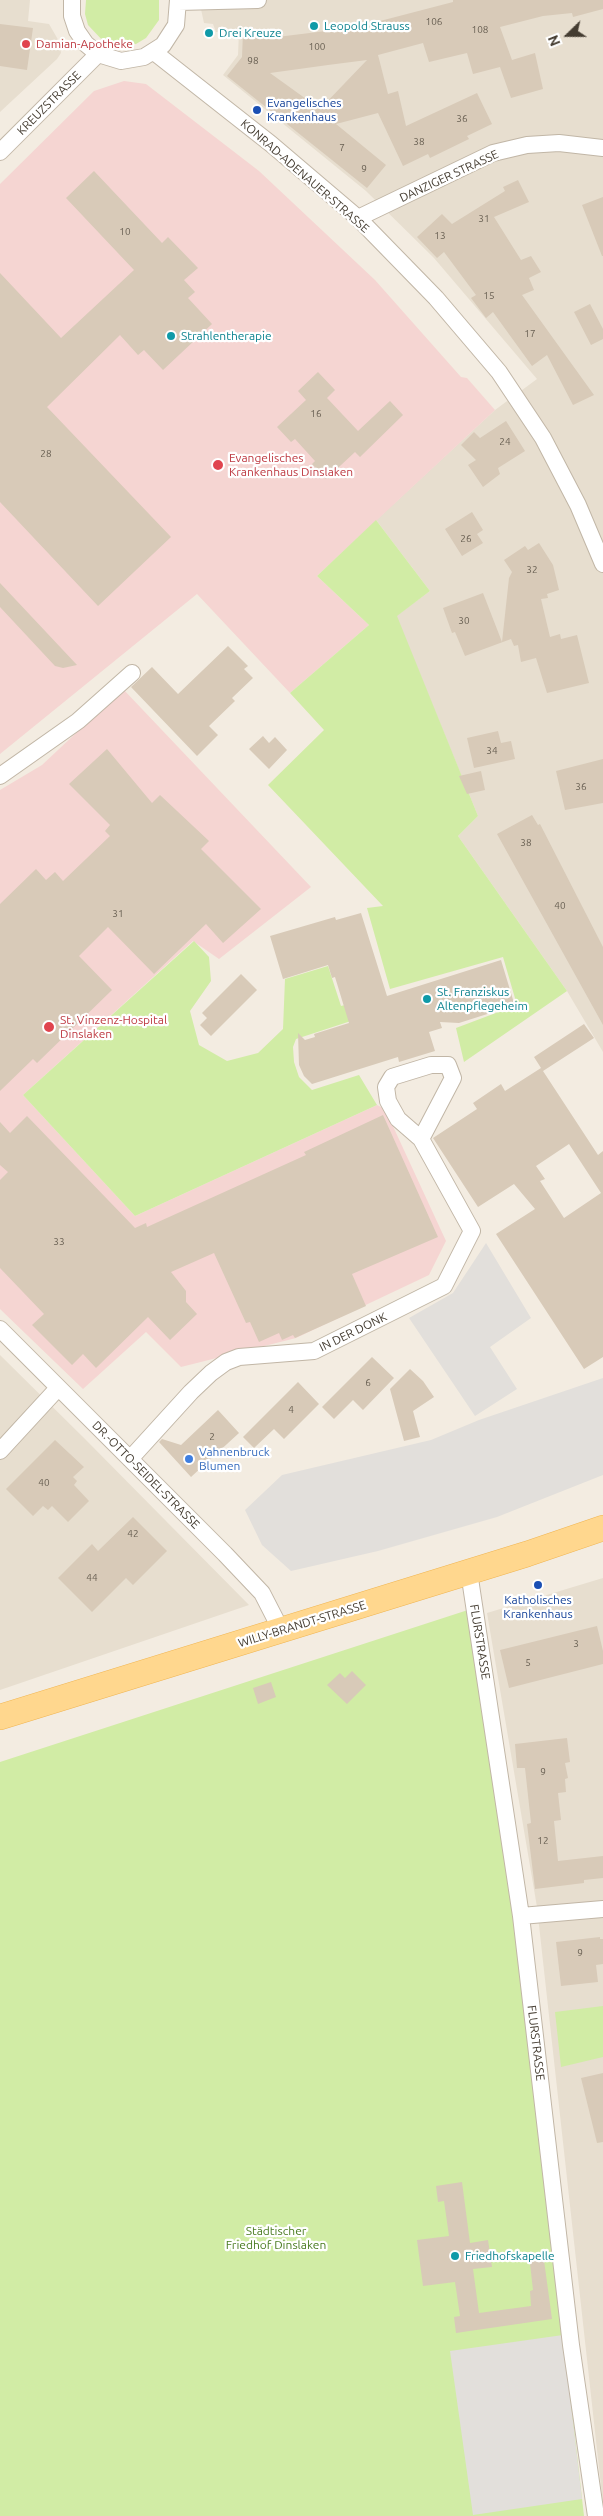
<!DOCTYPE html>
<html>
<head>
<meta charset="utf-8">
<style>
  body { margin:0 }
  #map { position:relative; width:603px; height:2516px; overflow:hidden; background:#f3ece1; font-family:Ubuntu,sans-serif }
  canvas { display:block }
  .north { position:absolute; left:543px; top:10px; width:50px; height:50px; -webkit-text-stroke:4px #fff; paint-order:stroke; rotate:248deg; font-size:14px; font-weight:700; line-height:20px; text-align:center; color:#443c31 }
  .north::after { content:''; display:block; margin:auto; width:18px; height:22px; background:#443c31; clip-path:polygon(50% 0,100% 100%,50% 72%,0 100%) }
</style>
</head>
<body>
<div id="map">
<canvas width="603" height="2516"></canvas>
<div class="north">N</div>
</div>
<script>
const c = document.querySelector('canvas').getContext('2d');
c.lineJoin = 'round';
function paint(path, color) {
  c.fillStyle = color;
  c.fill(path, 'evenodd');
}
function toPath(rows) {
  const path = new Path2D();
  for (const r of rows) {
    path.moveTo(r[0], r[1]);
    for (let i = 2; i < r.length; i += 2) path.lineTo(r[i], r[i + 1]);
  }
  return path;
}
function trace(path, color, width, dash) {
  c.strokeStyle = color;
  c.lineWidth = width;
  c.lineCap = dash ? 'butt' : 'round';
  c.setLineDash(dash || []);
  c.stroke(path);
}
function label(font, color, halo, rows, align = 'center') {
  c.font = font + ' Ubuntu,sans-serif';
  c.lineWidth = 4.5;
  c.setLineDash([]);
  c.textBaseline = 'middle';
  c.strokeStyle = halo;
  c.fillStyle = color;
  for (const [text, x, y, turn = 0] of rows) {
    c.save();
    c.translate(x, y);
    c.rotate((+turn || 0) * Math.PI / 180);
    c.textAlign = isNaN(turn) ? turn : align;
    if (halo) c.strokeText(text, 0, 0);
    c.fillText(text, 0, 0);
    c.restore();
  }
}
paint(toPath([
  [0,0,30,0,28,21,49,24,60,43,61,53,57,59,0,112],
  [199,0,603,0,603,1052,567,991,458,836,478,816,396,616,430,591,376,520,495,410,537,379,434,258,366,191,223,75,238,55,239,32,216,32,213,24,204,23],
  [0,1355,85,1439,249,1605,0,1690],
  [603,1578,603,2504,537,1907,487,1613]
]), '#e7decf');
paint(toPath([
  [124,81,146,84,259,171,375,280,461,377,467,378,495,410,317,576,369,625,290,693,197,594,0,754,0,184,94,91],
  [123,689,311,887,219,959,193,941,23,1095,135,1216,377,1105,385,1109,446,1241,429,1275,296,1338,181,1367,146,1332,83,1389,0,1309,0,790,42,765]
]), '#f5d5d2');
paint(toPath([
  [86,0,159,0,159,20,146,38,136,44,114,46,104,42,88,25,85,14],
  [376,520,430,591,397,616,478,816,458,836,567,991,464,1062,456,1028,517,1005,503,957,390,989,367,908,383,906,268,785,324,730,290,693,369,625,317,576],
  [194,941,209,957,211,981,190,1011,199,1045,227,1061,258,1053,283,1029,285,979,328,966,341,1006,349,1004,354,1020,296,1039,293,1047,294,1062,299,1077,312,1090,359,1075,377,1105,135,1216,23,1095],
  [471,1609,547,2160,562,2322,584,2516,0,2516,0,1762],
  [603,2006,603,2057,561,2067,555,2012]
]), '#d1eca5');
paint(toPath([
  [486,1243,531,1318,490,1347,517,1389,475,1416,409,1318,453,1293],
  [603,1378,603,1475,497,1517,378,1551,291,1571,262,1545,245,1510,282,1475,431,1440,479,1420],
  [563,2335,582,2499,473,2515,450,2351]
]), '#e2dfdb');
paint(toPath([
  [453,0,603,0,603,9,573,17,572,13,543,16,500,27,512,60,535,53,543,89,511,98,500,67,473,74,467,53,429,62,423,43,378,55,388,94,398,91,406,126,477,93,492,124,467,136,469,139,430,158,428,154,403,166,378,113,336,124,386,165,367,188,227,76,242,57,243,32,270,33,269,38,334,30,334,33,453,2],
  [367,60,320,109,270,73,328,65],
  [0,24,33,28,27,70,0,66],
  [94,171,162,243,168,237,198,268,184,280,195,292,188,298,212,324,163,370,144,350,138,355,120,335,47,407,171,537,98,606,0,502,0,273,61,338,134,270,66,198],
  [518,180,529,202,494,217,521,260,531,256,541,272,529,278,534,290,522,295,594,395,573,405,547,355,532,366,493,312,486,318,471,298,476,295,444,252,437,258,417,237,442,214,452,224,505,191,503,187],
  [603,197,603,256,602,256,582,205],
  [590,304,603,329,603,339,591,345,574,312],
  [318,372,335,390,327,398,358,431,390,401,403,415,360,457,355,452,326,479,312,464,315,461,295,439,291,442,277,427,306,400,298,391],
  [506,421,525,451,498,468,500,474,483,487,468,465,476,460,461,445,474,432,480,438],
  [472,512,483,530,477,534,483,543,462,556,445,529],
  [539,543,553,565,559,590,547,594,548,598,541,599,550,637,560,634,561,639,577,635,589,683,547,693,536,658,521,662,518,645,514,646,511,639,465,656,455,632,452,633,443,608,483,593,502,642,509,578,512,572,504,560,525,546,528,550],
  [0,583,77,665,63,668,55,666,0,607],
  [228,646,248,666,244,669,253,678,232,698,235,701,209,726,218,735,197,756,131,687,152,667,178,694],
  [498,731,501,743,511,741,515,759,474,768,467,738],
  [263,736,269,743,275,737,287,750,269,769,249,749],
  [107,749,152,803,160,795,209,841,201,849,261,909,223,943,206,924,154,974,108,927,79,956,112,990,37,1063,33,1059,0,1091,0,904,36,869,46,880,55,872,63,881,110,836,105,831,110,825,69,784],
  [603,759,603,803,565,810,556,771],
  [481,771,485,790,467,794,459,776],
  [532,815,538,825,540,824,603,947,603,1025,497,834],
  [361,913,387,996,501,960,514,1003,502,1006,503,1009,459,1023,440,1022,442,1028,429,1032,435,1051,399,1062,398,1057,312,1084,304,1076,299,1065,298,1033,305,1040,315,1037,314,1034,349,1023,335,977,332,978,328,965,283,979,270,936,335,917,336,920],
  [241,974,257,990,211,1036,200,1025,207,1018,202,1013],
  [584,1024,594,1038,543,1071,598,1155,603,1151,603,1357,584,1369,496,1234,535,1209,514,1184,478,1207,433,1138,477,1109,473,1103,501,1084,505,1091,541,1068,534,1057],
  [569,1144,601,1193,564,1218,540,1181,545,1179,536,1166],
  [383,1115,438,1237,352,1274,366,1306,295,1338,293,1335,282,1340,279,1333,259,1342,250,1322,246,1323,214,1253,171,1272,186,1291,186,1302,197,1314,170,1340,148,1317,96,1368,83,1354,72,1365,32,1325,44,1314,0,1268,0,1180,8,1172,0,1165,0,1122,10,1133,27,1116,135,1228,146,1223,147,1227,306,1155,304,1152],
  [372,1357,394,1378,363,1410,353,1400,334,1419,322,1407],
  [410,1369,423,1381,434,1397,413,1411,420,1437,404,1441,390,1389],
  [298,1382,319,1404,284,1439,274,1429,254,1448,243,1437],
  [218,1410,239,1433,191,1477,159,1442,162,1439,181,1445],
  [55,1440,84,1467,73,1477,77,1481,74,1485,89,1501,68,1522,52,1506,48,1510,43,1506,33,1516,6,1489],
  [133,1517,167,1551,133,1585,126,1578,92,1612,58,1578,92,1544,98,1551],
  [597,1626,603,1651,603,1664,509,1688,500,1650],
  [352,1671,366,1685,347,1704,327,1685,340,1673,345,1678],
  [271,1682,276,1697,258,1704,253,1688],
  [567,1738,570,1762,565,1763,568,1778,565,1779,566,1792,558,1793,561,1820,554,1821,558,1861,603,1856,603,1878,584,1880,584,1883,535,1889,527,1824,531,1823,525,1768,517,1768,515,1744],
  [600,1937,600,1939,603,1939,603,1964,596,1965,598,1982,561,1986,556,1942],
  [603,2073,603,2142,597,2143,581,2078],
  [462,2182,470,2243,488,2240,492,2267,473,2269,479,2313,531,2306,530,2291,533,2290,529,2255,543,2253,552,2319,456,2333,454,2317,460,2316,455,2282,423,2286,417,2240,449,2236,444,2201,438,2202,436,2186]
]), '#d8cab8');
const minor = toPath([
  [72,0,72,16,77,31,86,44,98,54,121,61,144,57,163,45,176,25,178,0],
  [178,2,258,0],
  [154,52,271,144,358,218,436,298,499,372,543,438,578,505,603,564],
  [0,152,98,54],
  [358,218,493,153,527,145,559,143,603,148],
  [0,776,78,721,132,673],
  [0,1329,225,1554,262,1593,281,1630],
  [0,1451,58,1388],
  [130,1459,191,1392,211,1373,226,1362,239,1357,314,1351,444,1286,472,1231,421,1139,398,1119,388,1101,386,1087,392,1077,431,1065,448,1065,453,1078,421,1139],
  [469,1572,521,1916,571,2345,596,2516],
  [521,1916,603,1909]
]);
const primary = toPath([
  [0,1717,527,1554,603,1528]
]);
trace(minor, '#c1b6a6', 18);
trace(primary, '#f0b552', 26);
trace(minor, '#fff', 16);
trace(primary, '#ffd78e', 25);
for (const [x, y, r, color] of [
  [314,26,5,"#0f9aa8"],
  [209,33,5,"#0f9aa8"],
  [26,44,5,"#e0444e"],
  [257,110,5,"#1a4fb4"],
  [171,336,5,"#0f9aa8"],
  [218,465,6,"#e0444e"],
  [427,999,5,"#0f9aa8"],
  [49,1027,6,"#e0444e"],
  [189,1459,5,"#3f7fe0"],
  [538,1585,5,"#1a4fb4"],
  [455,2256,5,"#0f9aa8"]
]) {
  const dot = new Path2D();
  dot.arc(x, y, r, 0, 2 * Math.PI);
  c.fillStyle = color;
  c.fill(dot);
  trace(dot, '#fff', 2);
}
label('10px', '#696053', null, [
  ["106",434,22],
  ["108",480,30],
  ["100",317,47],
  ["98",253,61],
  ["36",462,119],
  ["38",419,142],
  ["7",342,148],
  ["9",364,169],
  ["31",484,219],
  ["10",125,232],
  ["13",440,236],
  ["15",489,296],
  ["17",530,334],
  ["16",316,414],
  ["24",505,442],
  ["28",46,454],
  ["26",466,539],
  ["32",532,570],
  ["30",464,621],
  ["34",492,751],
  ["36",581,787],
  ["38",526,843],
  ["40",560,906],
  ["31",118,914],
  ["33",59,1242],
  ["6",368,1383],
  ["4",291,1410],
  ["2",212,1437],
  ["40",44,1483],
  ["42",133,1534],
  ["44",92,1578],
  ["3",576,1644],
  ["5",528,1663],
  ["9",543,1772],
  ["12",543,1841],
  ["9",580,1953]
]);
label('12px', '#0d838f', '#fff', [
  ["Leopold Strauss",324,26],
  ["Drei Kreuze",219,33],
  ["Strahlentherapie",181,336],
  ["St. Franziskus",437,992],
  ["Altenpflegeheim",437,1006],
  ["Friedhofskapelle",465,2256]
], 'left');
label('12px', '#be3a42', '#fff', [
  ["Damian-Apotheke",36,44],
  ["Evangelisches",229,458],
  ["Krankenhaus Dinslaken",229,472],
  ["St. Vinzenz-Hospital",60,1020],
  ["Dinslaken",60,1034]
], 'left');
label('12px', '#443c31', '#fff', [
  ["KREUZSTRASSE",49,103,-45],
  ["KONRAD-ADENAUER-STRASSE",305,176,41],
  ["DANZIGER STRASSE",449,176,-25],
  ["IN DER DONK",353,1332,-26],
  ["DR.-OTTO-SEIDEL-STRASSE",146,1475,45],
  ["WILLY-BRANDT-STRASSE",302,1624,-17],
  ["FLURSTRASSE",480,1642,81],
  ["FLURSTRASSE",536,2043,83]
]);
label('12px', '#164399', '#fff', [
  ["Evangelisches",267,103],
  ["Krankenhaus",267,117],
  ["Katholisches",538,1600,"center"],
  ["Krankenhaus",538,1614,"center"]
], 'left');
label('12px', '#366cbe', '#fff', [
  ["Vahnenbruck",199,1452],
  ["Blumen",199,1466]
], 'left');
label('12px', '#497b20', '#fff', [
  ["Städtischer",276,2231],
  ["Friedhof Dinslaken",276,2245]
]);
</script>
</body>
</html>
